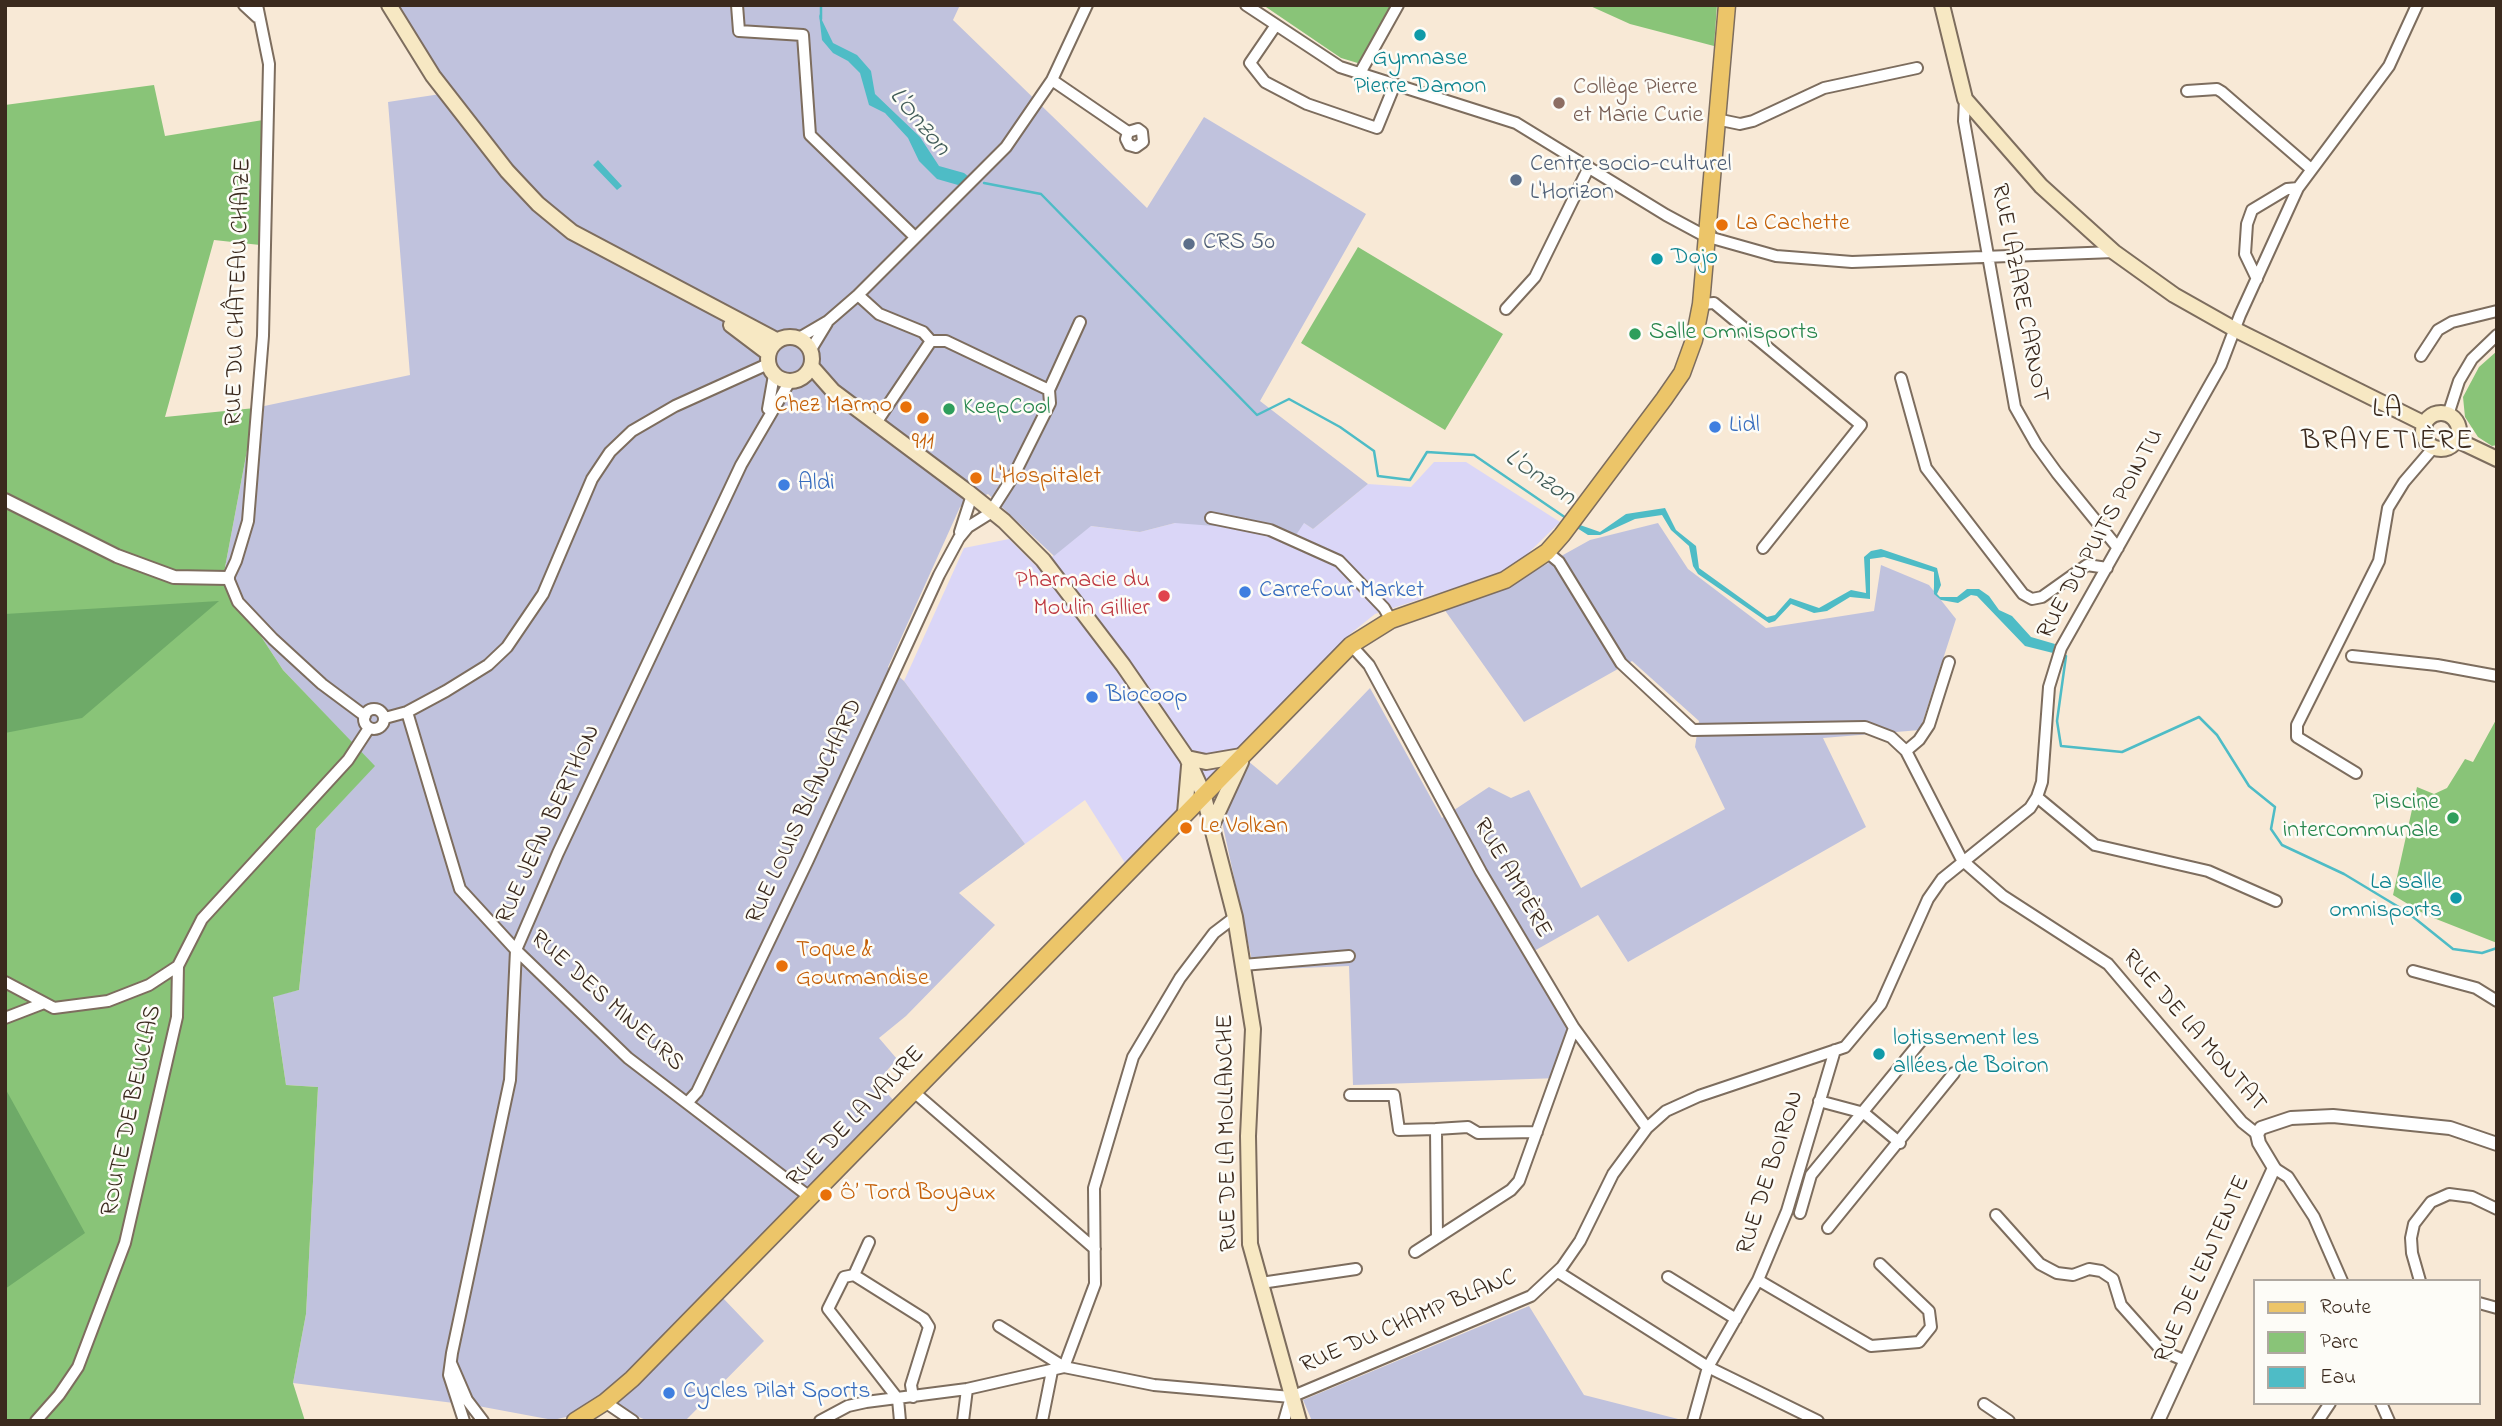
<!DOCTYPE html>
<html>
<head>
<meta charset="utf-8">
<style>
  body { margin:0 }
  #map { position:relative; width:2502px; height:1426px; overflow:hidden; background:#f8e9d6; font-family:"Indie Flower",sans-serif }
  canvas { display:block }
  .frame { position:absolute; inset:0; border:7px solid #3b2a1e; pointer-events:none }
  .legend { position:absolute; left:2253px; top:1279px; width:228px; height:126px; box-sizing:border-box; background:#fdfcf7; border:2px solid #afa8a0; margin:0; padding:9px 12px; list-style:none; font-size:21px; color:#3b2a1e }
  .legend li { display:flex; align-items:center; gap:14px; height:35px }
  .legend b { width:35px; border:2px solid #afa8a0 }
</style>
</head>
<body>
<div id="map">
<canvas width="2502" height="1426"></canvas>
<div class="frame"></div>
<ul class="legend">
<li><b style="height:9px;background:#ecc569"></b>Route</li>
<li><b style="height:19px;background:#89c478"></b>Parc</li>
<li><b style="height:19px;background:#4ebcc6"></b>Eau</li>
</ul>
</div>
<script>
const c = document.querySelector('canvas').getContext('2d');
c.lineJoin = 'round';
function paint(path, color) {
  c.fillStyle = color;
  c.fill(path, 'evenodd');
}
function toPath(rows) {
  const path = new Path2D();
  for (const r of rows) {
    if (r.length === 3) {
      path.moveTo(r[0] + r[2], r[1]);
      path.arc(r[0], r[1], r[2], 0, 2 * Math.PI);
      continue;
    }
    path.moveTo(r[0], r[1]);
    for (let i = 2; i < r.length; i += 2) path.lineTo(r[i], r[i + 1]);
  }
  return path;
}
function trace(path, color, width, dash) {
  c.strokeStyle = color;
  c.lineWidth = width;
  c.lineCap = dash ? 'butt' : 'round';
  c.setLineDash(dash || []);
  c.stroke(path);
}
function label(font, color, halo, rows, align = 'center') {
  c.font = font + ' "Indie Flower",sans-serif';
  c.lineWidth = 5;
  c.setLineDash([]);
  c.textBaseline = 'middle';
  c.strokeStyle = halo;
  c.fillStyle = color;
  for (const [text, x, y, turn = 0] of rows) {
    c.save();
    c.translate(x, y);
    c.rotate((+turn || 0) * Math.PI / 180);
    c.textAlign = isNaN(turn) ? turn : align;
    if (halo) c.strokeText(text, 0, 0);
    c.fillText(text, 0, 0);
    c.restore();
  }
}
paint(toPath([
  [1434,462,1466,462,1560,522,1512,569,1375,614,1350,634,1213,778,1125,863,1085,800,1025,844,904,681,964,548,1009,539,1038,568,1090,526,1140,532,1175,523,1304,523,1313,529,1368,484,1411,487]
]), '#dad6f7');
paint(toPath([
  [399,5,960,5,953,20,1147,208,1204,117,1366,214,1260,401,1368,484,1313,529,1304,523,1292,541,1253,529,1175,523,1140,532,1091,526,1054,556,988,494,960,507,888,667,904,681,1025,844,959,893,995,925,906,1016,879,1038,897,1059,877,1082,895,1102,722,1297,764,1341,685,1421,648,1421,614,1406,553,1420,478,1406,293,1383,306,1314,318,1087,286,1085,273,996,299,990,316,829,374,766,283,670,223,578,255,408,410,375,388,102,447,93],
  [1658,523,1688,569,1766,628,1874,611,1881,565,1929,585,1956,619,1920,730,1823,738,1866,827,1628,962,1598,915,1527,955,1576,1041,1559,1078,1353,1085,1349,966,1254,970,1221,817,1248,761,1277,785,1370,688,1442,818,1489,787,1511,798,1529,790,1581,888,1725,809,1695,747,1699,721,1632,661,1524,722,1444,609,1518,580,1590,540],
  [1529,1306,1584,1395,1686,1421,1312,1421,1303,1400]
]), '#c0c2dd');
paint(toPath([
  [1263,5,1394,5,1361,64,1341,58],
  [1588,5,1717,5,1714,46,1630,24],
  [154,85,165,136,263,120,260,245,214,240,165,417,255,408,223,578,283,670,375,766,316,829,299,990,273,997,286,1085,318,1087,306,1314,293,1383,305,1421,5,1421,5,105],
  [1358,247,1503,334,1445,430,1301,343],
  [2497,351,2497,445,2492,446,2478,437,2465,417,2463,397,2479,367],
  [2497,718,2497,943,2426,915,2393,895,2417,787,2434,794,2447,788,2465,759,2473,762]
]), '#89c478');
paint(toPath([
  [219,601,82,718,5,733,5,614],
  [5,1088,85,1233,5,1289]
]), '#6eaa68');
paint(toPath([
  [819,14,833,43,857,55,871,71,875,94,920,137,939,166,964,173,969,177,963,183,958,185,937,179,919,161,908,138,885,113,869,105,860,73,848,61,833,53,822,40],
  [598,160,622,186,617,190,593,165],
  [1665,508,1676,530,1696,546,1699,568,1767,617,1775,615,1790,598,1819,608,1851,590,1866,593,1864,557,1871,551,1881,549,1937,568,1941,585,1937,594,1940,597,1957,597,1967,589,1979,589,1989,596,1999,610,2012,616,2031,637,2055,644,2053,653,2025,646,1977,596,1971,595,1958,603,1941,600,1934,594,1934,572,1884,557,1870,559,1870,599,1850,597,1827,611,1814,613,1791,604,1775,621,1769,623,1698,574,1693,566,1689,546,1671,530,1662,515,1635,519,1600,535,1588,535,1577,528,1580,525,1600,532,1626,514]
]), '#4ebcc6');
trace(toPath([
  [821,5,821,19],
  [984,183,1041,194,1257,415,1289,399,1340,427,1374,451,1378,476,1410,480,1427,452,1474,455,1566,518],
  [1935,591,1936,573],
  [2066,656,2057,721,2061,746,2122,752,2199,717,2217,735,2249,786,2275,807,2271,829,2282,845,2344,874,2407,912,2453,949,2482,953,2497,948]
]), '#4ebcc6', 2.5);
const minor = toPath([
  [244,5,257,17],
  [257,5,269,64,263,336,248,521,236,561,228,578,238,602,273,639,322,684,365,716],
  [737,5,739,31,803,35,810,135,915,237],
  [1246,5,1340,67,1516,123,1666,215,1705,236,1776,256,1852,262,2114,252],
  [1276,25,1250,63,1265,82,1307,104,1377,128,1395,84],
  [1360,73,1398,5],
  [1052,80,1128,132,1126,139,1129,145,1136,147,1143,142,1142,132,1138,129,1128,132],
  [2187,91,2217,89,2222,92,2311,169],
  [1965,99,1964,121,2015,407,2036,444,2057,473,2118,548],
  [1716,119,1740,124,1753,121,1824,88,1917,68],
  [2257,279,2245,254,2247,224,2252,210,2287,189,2298,188],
  [858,295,879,314,923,332,931,341,946,341,1049,390],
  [1701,304,1714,303,1861,425,1763,548],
  [1506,309,1535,277,1589,167],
  [799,338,828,321,858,295,1006,147,1052,80,1087,5],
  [810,351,827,323],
  [2421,356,2438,330,2452,322,2497,311],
  [1901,378,1926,468,2023,594,2032,599,2042,597,2087,565,2107,568],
  [768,409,774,375],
  [2448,415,2459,381,2472,359,2497,335],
  [876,423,931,341],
  [991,511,1014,475,1050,403,1049,390,1080,322],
  [1211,518,1270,530,1339,561,1384,608,1391,620],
  [960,532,972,495],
  [1547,552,1559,562,1621,663,1693,730,1865,727,1891,737,1906,751,1962,860,2003,896,2108,964,2242,1122,2257,1134],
  [1351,645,1369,665,1481,872,1574,1028,1647,1128],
  [2352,656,2437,665,2497,676],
  [374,719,10],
  [407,712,460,889,516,950,628,1058,811,1198],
  [385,718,407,712,446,691,488,665,507,647,543,594,592,479,610,452,632,431,675,406,768,364],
  [1906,751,1919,740,1929,725,1949,662],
  [2356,773,2297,737,2297,725,2379,561,2388,508,2404,482,2434,447],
  [2037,797,2095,845,2208,871,2276,901],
  [1243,965,1349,956],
  [2413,971,2476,988,2497,1001],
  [5,982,54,1008,108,1001,149,985,178,966],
  [5,1018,44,1003],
  [914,1092,1095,1249],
  [1350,1095,1394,1095,1399,1130,1436,1129],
  [1819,1101,1864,1113,1900,1143],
  [687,1103,697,1092,808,860,939,575,959,538,968,527,992,512],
  [2274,1168,2288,1177,2314,1217,2342,1281],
  [1800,1213,1811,1175,1921,1041],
  [1996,1215,2040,1264,2057,1273,2073,1275,2089,1269,2101,1271,2113,1279,2121,1305,2162,1351,2186,1361],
  [1828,1228,1954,1073],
  [1437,1238,1436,1129,1468,1127,1478,1133,1537,1132],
  [1415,1252,1511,1190,1519,1181,1574,1028],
  [1558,1272,1708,1367,1818,1421],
  [854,1275,869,1242],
  [1668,1277,1736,1319],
  [1758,1280,1871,1346,1919,1342,1931,1327,1929,1311,1880,1264],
  [2420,1281,2412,1253,2411,1238,2414,1224,2431,1202,2449,1194,2472,1197,2497,1209],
  [1261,1283,1356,1269],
  [2479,1303,2497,1308],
  [999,1326,1064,1367],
  [451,1363,467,1400,483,1421],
  [1064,1367,1095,1284,1094,1188,1133,1057,1180,978,1214,933,1235,917],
  [605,1402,633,1421],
  [2381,1403,2389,1421],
  [1984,1404,2009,1421],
  [36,1421,59,1395,78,1367,125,1243,177,1017,178,966,202,919,348,760,369,728],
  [464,1421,449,1375,452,1353,510,1080,516,950,558,853,741,465,790,381],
  [820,1421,848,1406,866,1402,967,1389,1064,1367,1154,1385,1291,1397,1531,1296,1562,1267,1580,1241,1613,1174,1647,1128,1666,1111,1699,1096,1845,1047,1881,1004,1928,899,1942,879,2030,808,2037,797,2042,782,2049,687,2061,648,2221,365,2240,315,2298,188,2389,66,2417,5],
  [900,1421,898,1399,828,1309,844,1277,854,1275,924,1319,929,1327,911,1385,913,1397],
  [963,1421,967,1389],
  [1042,1421,1052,1371],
  [1284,1421,1291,1397],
  [1693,1421,1708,1367,1758,1280,1787,1211,1835,1050],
  [2318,1421,2330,1403]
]);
const tertiary = toPath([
  [5,500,117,556,174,577,228,578],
  [2158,1421,2274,1168,2259,1143,2257,1134,2261,1128,2291,1118,2333,1116,2450,1128,2497,1144]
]);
const secondary = toPath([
  [389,5,433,76,507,171,538,204,572,232,776,340],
  [1942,5,1965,99,2041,186,2114,252,2174,295,2236,330,2425,424],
  [731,325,768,353],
  [790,359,22],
  [811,366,833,391,968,492,1004,521,1043,560,1123,665,1187,758,1203,793,1235,917,1253,1029,1248,1136,1250,1244,1299,1421],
  [2441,431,18],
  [2457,440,2497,459],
  [1187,758,1206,762,1241,756],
  [1185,813,1189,766],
  [1212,825,1241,762]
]);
const primary = toPath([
  [575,1421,605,1402,632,1379,1351,645,1391,620,1505,580,1547,552,1562,535,1664,399,1682,373,1694,340,1701,304,1727,5]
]);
trace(minor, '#7d6d5e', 14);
trace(tertiary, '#7d6d5e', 16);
trace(secondary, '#7d6d5e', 18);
trace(primary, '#7d6d5e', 19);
trace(minor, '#fff', 10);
trace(tertiary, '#fff', 12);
trace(secondary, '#f7e8c3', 14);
trace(primary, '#ecc569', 16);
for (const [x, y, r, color] of [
  [1420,35,7,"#0f9aa8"],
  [1559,103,7,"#8d6e63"],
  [1516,180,7,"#5c6f8a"],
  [1722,225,7,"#e8710a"],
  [1189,244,7,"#5c6f8a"],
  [1657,259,7,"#0f9aa8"],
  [1635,334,7,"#2e9e5b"],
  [906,407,7,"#e8710a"],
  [949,409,7,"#2e9e5b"],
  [923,418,7,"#e8710a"],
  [1715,427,7,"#3f7fe0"],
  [976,478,7,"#e8710a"],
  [784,485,7,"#3f7fe0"],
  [1245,592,7,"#3f7fe0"],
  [1164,596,7,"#e0444e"],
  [1092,697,7,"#3f7fe0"],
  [2453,818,7,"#2e9e5b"],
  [1186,828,7,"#e8710a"],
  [2456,898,7,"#0f9aa8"],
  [782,966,7,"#e8710a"],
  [1879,1054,7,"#0f9aa8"],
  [826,1195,7,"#e8710a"],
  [669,1393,7,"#3f7fe0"]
]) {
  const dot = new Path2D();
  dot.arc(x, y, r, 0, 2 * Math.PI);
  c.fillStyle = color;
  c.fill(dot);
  trace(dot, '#fdfcf7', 2.5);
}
label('24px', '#0d838f', '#fdfcf7', [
  ["Gymnase",1420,60,"center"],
  ["Pierre Damon",1420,88,"center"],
  ["Dojo",1671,259],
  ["La salle",2442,884,"right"],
  ["omnisports",2442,912,"right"],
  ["lotissement les",1893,1040],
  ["allées de Boiron",1893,1068]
], 'left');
label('24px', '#785e54', '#fdfcf7', [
  ["Collège Pierre",1573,89],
  ["et Marie Curie",1573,117]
], 'left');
label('24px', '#4e5e75', '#fdfcf7', [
  ["Centre socio-culturel",1530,166],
  ["L'Horizon",1530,194],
  ["CRS 50",1203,244]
], 'left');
label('24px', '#c56008', '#fdfcf7', [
  ["La Cachette",1736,225],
  ["Chez Marmo",892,407,"right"],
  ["911",923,444,"center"],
  ["L'Hospitalet",990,478],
  ["Le Volkan",1200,828],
  ["Toque &",796,952],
  ["Gourmandise",796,980],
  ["Ô’ Tord Boyaux",840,1195]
], 'left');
label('24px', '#3b2a1e', '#fdfcf7', [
  ["RUE DU CHÂTEAU CHAIZE",240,292,-88],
  ["RUE LAZARE CARNOT",2018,293,79],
  ["RUE DU PUITS POINTU",2102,535,-61],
  ["RUE LOUIS BLANCHARD",806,812,-65],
  ["RUE JEAN BERTHON",550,825,-65],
  ["RUE AMPÈRE",1511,879,60],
  ["RUE DES MINEURS",606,1002,42],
  ["RUE DE LA MONTAT",2193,1032,49],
  ["ROUTE DE BEUCLAS",133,1111,-78],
  ["RUE DE LA VAURE",857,1118,-46],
  ["RUE DE LA MOLLANCHE",1229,1133,-91],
  ["RUE DE BOIRON",1772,1173,-72],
  ["RUE DE L'ENTENTE",2204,1270,-66],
  ["RUE DU CHAMP BLANC",1409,1323,-23]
]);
label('24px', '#27864d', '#fdfcf7', [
  ["Salle Omnisports",1649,334],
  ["KeepCool",963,409],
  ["Piscine",2439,804,"right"],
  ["intercommunale",2439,832,"right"]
], 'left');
label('24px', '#366cbe', '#fdfcf7', [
  ["Lidl",1729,427],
  ["Aldi",798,485],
  ["Carrefour Market",1259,592],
  ["Biocoop",1106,697],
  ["Cycles Pilat Sports",683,1393]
], 'left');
label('24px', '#be3a42', '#fdfcf7', [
  ["Pharmacie du",1150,582],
  ["Moulin Gillier",1150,610]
], 'right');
label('italic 26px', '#425d59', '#fdfcf7', [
  ["L'Onzon",918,123,50],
  ["L'Onzon",1539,479,35]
]);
c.letterSpacing = '2px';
label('28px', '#3b2a1e', '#fdfcf7', [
  ["LA",2388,411],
  ["BRAYETIÈRE",2388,443]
]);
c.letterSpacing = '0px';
</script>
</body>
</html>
